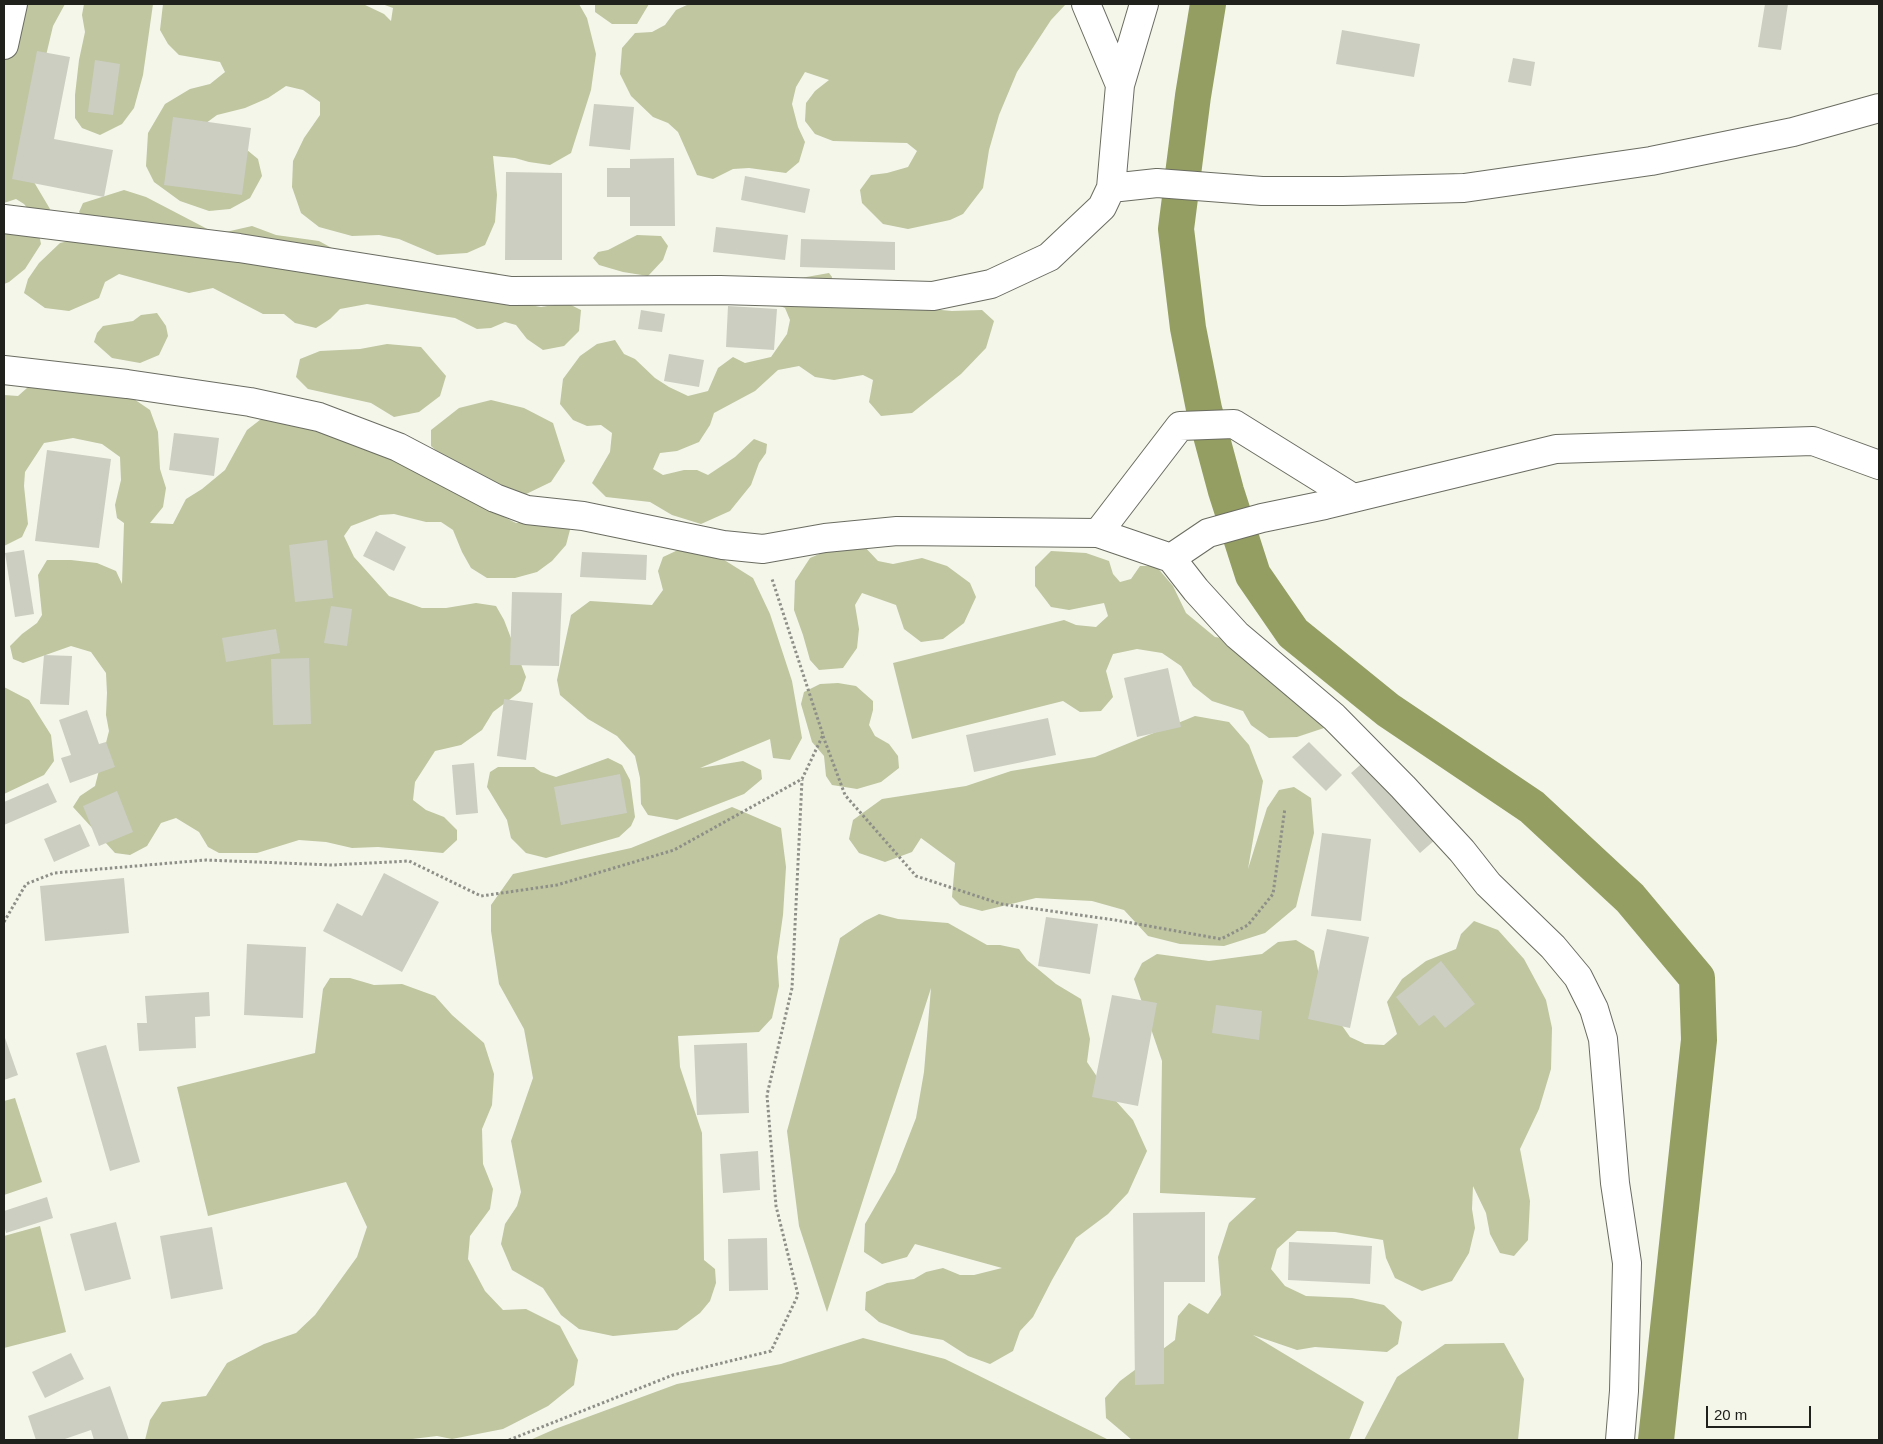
<!DOCTYPE html>
<html>
<head>
<meta charset="utf-8">
<style>
  body { margin:0 }
  #map { position:relative; width:1883px; height:1444px; overflow:hidden; background:#f4f6ea; font-family:Helvetica,sans-serif }
  canvas { display:block }
  .frame { position:absolute; inset:0; border:5px solid #20211d; pointer-events:none }
  .scale { position:absolute; left:1706px; top:1406px; width:105px; height:22px; box-sizing:border-box; border:2px solid #20211d; border-top:0; padding-left:6px; font-size:15px; line-height:18px; white-space:nowrap; color:#20211d; -webkit-text-stroke:4px #f4f6ea; paint-order:stroke }
</style>
</head>
<body>
<div id="map">
<canvas width="1883" height="1444"></canvas>
<div class="frame"></div>
<div class="scale">20 m</div>
</div>
<script>
const c = document.querySelector('canvas').getContext('2d');
c.lineJoin = 'round';
function paint(path, color) {
  c.fillStyle = color;
  c.fill(path, 'evenodd');
}
function toPath(rows) {
  const path = new Path2D();
  for (const r of rows) {
    path.moveTo(r[0], r[1]);
    for (let i = 2; i < r.length; i += 2) path.lineTo(r[i], r[i + 1]);
  }
  return path;
}
function trace(path, color, width, dash) {
  c.strokeStyle = color;
  c.lineWidth = width;
  c.lineCap = dash ? 'butt' : 'round';
  c.setLineDash(dash || []);
  c.stroke(path);
}
paint(toPath([
  [7,4,65,4,53,26,44,64,28,172,50,209,45,219,33,215,24,204,16,199,4,203,4,23],
  [84,4,153,4,143,75,134,108,122,124,100,135,82,128,75,118,75,95,79,60,85,32,82,15],
  [163,4,363,4,384,14,391,21,393,8,382,4,579,4,587,18,596,54,591,90,571,153,550,165,529,162,515,158,493,156,497,195,495,222,485,245,467,253,437,255,399,239,379,235,352,236,319,227,301,213,292,187,293,161,304,138,320,115,320,102,303,90,286,86,268,98,245,108,217,115,198,129,241,145,258,159,262,176,250,198,230,209,209,211,180,201,154,182,146,166,148,133,165,104,190,89,210,84,225,72,220,62,179,55,168,44,160,30],
  [595,4,649,4,637,24,612,24,595,12],
  [689,4,1066,4,1051,20,1017,72,999,115,989,150,983,188,963,214,950,220,908,229,883,224,862,203,860,190,871,175,887,173,908,167,917,151,907,143,833,141,815,134,805,121,806,103,815,91,829,80,805,72,796,87,792,104,798,127,805,142,799,162,786,173,749,168,733,169,713,179,697,175,678,132,668,123,653,117,631,96,620,74,622,48,635,33,652,32,665,25,676,10],
  [124,190,146,197,217,234,252,226,276,235,319,241,339,252,392,262,407,259,448,275,477,271,496,273,507,281,524,304,541,307,567,303,581,310,579,331,564,346,543,350,527,339,516,325,505,322,491,328,477,329,455,318,367,304,340,309,330,319,316,328,295,323,284,314,263,314,213,288,189,293,119,274,105,282,99,298,69,311,45,308,24,293,28,279,39,263,60,243,77,239,85,220,79,212,83,203],
  [4,212,38,229,41,244,25,269,9,282,4,284],
  [637,235,661,236,668,246,663,260,648,276,623,272,599,265,593,258,598,252,608,250],
  [829,273,832,277,829,292,854,302,952,311,982,310,994,321,986,348,961,374,912,413,881,416,869,402,873,380,863,375,834,380,815,377,799,366,778,370,755,391,714,413,710,425,699,442,677,451,660,453,653,469,663,475,684,470,697,470,708,475,735,457,754,439,767,444,766,453,759,463,751,485,730,511,701,524,672,515,650,502,606,497,592,483,610,452,612,433,601,425,587,426,573,420,560,404,563,379,580,356,597,344,615,340,624,354,635,359,655,378,669,387,688,396,708,391,718,368,733,357,745,363,771,357,787,334,790,320,785,308,773,303,795,279],
  [157,313,166,326,168,336,159,355,140,363,112,358,94,342,97,333,103,326,133,321,141,315],
  [387,344,421,347,446,376,440,396,419,412,394,417,371,403,308,389,296,377,300,359,320,351,360,349],
  [39,384,125,393,150,410,158,432,160,469,166,488,163,507,150,523,173,524,186,499,202,489,225,470,247,430,265,416,297,416,403,462,425,477,459,487,481,498,498,514,516,523,532,522,571,526,566,545,552,561,537,572,515,578,487,578,471,568,462,552,453,530,441,522,426,522,394,514,380,515,351,526,344,536,354,557,389,596,422,608,446,608,476,603,496,606,504,620,526,677,521,691,493,712,482,730,461,745,435,751,415,782,413,800,426,810,444,817,457,830,457,840,443,853,378,847,352,848,326,842,299,840,257,853,219,853,208,847,199,832,176,818,161,823,147,846,130,855,115,853,73,807,80,796,95,786,109,731,106,715,107,693,106,673,91,652,71,646,23,663,13,659,10,646,22,634,37,623,42,615,38,575,47,560,71,560,97,563,116,571,122,584,124,523,117,518,115,505,121,480,120,457,102,444,73,438,44,443,25,472,24,486,28,524,22,537,4,546,4,395,18,396,27,388],
  [491,400,524,408,553,423,565,461,551,482,520,497,468,479,431,446,431,430,459,408],
  [849,541,862,544,878,561,893,564,922,558,947,566,970,583,976,597,964,623,943,639,921,642,904,629,896,605,862,593,855,605,859,629,857,648,843,668,819,670,810,660,803,635,794,610,795,581,810,558],
  [678,550,721,558,753,578,770,614,792,681,802,738,790,760,773,758,770,739,700,768,743,761,761,770,762,779,744,794,677,820,648,815,641,804,640,778,635,756,617,736,588,719,560,695,557,680,571,615,590,601,652,605,663,590,658,571,663,557],
  [1051,551,1086,553,1109,561,1113,574,1120,582,1131,579,1140,566,1156,566,1173,586,1186,613,1215,637,1234,640,1321,714,1324,728,1297,737,1269,738,1251,725,1243,711,1212,701,1193,686,1181,666,1162,653,1137,649,1113,654,1106,671,1113,697,1101,711,1080,712,1063,701,912,739,893,663,1064,620,1076,625,1096,627,1108,616,1104,603,1069,610,1051,607,1035,586,1035,567],
  [838,683,856,686,873,701,873,710,869,725,875,736,889,744,898,756,899,768,881,782,857,789,832,785,826,776,824,756,812,742,801,704,804,692,820,684],
  [4,687,29,700,51,735,54,761,44,775,4,794],
  [1195,716,1229,722,1249,745,1263,781,1248,869,1267,808,1279,790,1294,787,1311,798,1314,833,1296,907,1265,933,1224,946,1180,944,1148,936,1124,910,1092,901,1036,898,982,911,960,905,952,897,955,863,921,838,912,852,885,862,859,853,849,839,853,820,882,799,966,786,1011,771,1095,757],
  [608,758,622,765,630,780,635,817,631,826,619,837,546,858,526,853,511,838,507,820,487,787,490,772,498,767,534,767,541,772,556,777],
  [732,807,781,828,786,867,783,915,777,957,779,986,772,1018,759,1032,678,1036,680,1067,702,1133,704,1260,715,1269,716,1283,710,1301,700,1313,677,1330,613,1336,579,1329,561,1315,543,1288,512,1270,501,1244,505,1224,517,1206,521,1192,511,1141,533,1078,524,1029,499,984,491,931,491,905,513,874,631,848],
  [879,914,898,919,948,923,987,945,1000,945,1019,949,1027,960,1056,984,1081,999,1090,1039,1087,1062,1106,1090,1133,1120,1147,1151,1128,1193,1108,1214,1076,1238,1052,1280,1033,1317,1020,1331,1013,1351,990,1364,968,1356,943,1340,911,1334,879,1322,865,1310,866,1292,887,1283,914,1279,926,1272,943,1268,960,1275,974,1275,1002,1268,915,1244,907,1257,882,1264,864,1252,865,1224,895,1172,916,1118,924,1072,931,988,827,1312,799,1226,787,1131,840,938,865,921],
  [1474,921,1498,930,1524,959,1546,1000,1552,1028,1551,1069,1539,1109,1520,1149,1530,1201,1528,1240,1514,1256,1500,1253,1490,1234,1486,1213,1473,1186,1472,1209,1475,1228,1469,1253,1452,1281,1422,1291,1395,1278,1386,1258,1383,1240,1335,1232,1297,1231,1277,1249,1271,1269,1285,1286,1306,1296,1352,1298,1384,1305,1402,1322,1398,1344,1387,1352,1315,1347,1297,1350,1253,1335,1364,1402,1349,1440,1132,1440,1106,1418,1105,1398,1120,1381,1175,1340,1178,1316,1189,1303,1208,1314,1221,1295,1218,1257,1229,1223,1256,1198,1160,1193,1162,1061,1134,979,1142,963,1157,954,1209,961,1262,954,1278,942,1296,940,1314,951,1324,1000,1350,1037,1365,1044,1384,1045,1397,1034,1387,1002,1402,979,1426,961,1456,949,1461,934],
  [330,978,350,978,374,985,402,984,435,996,452,1015,484,1043,494,1074,492,1105,482,1129,483,1164,493,1189,490,1209,470,1236,468,1259,485,1291,503,1310,526,1309,560,1326,578,1360,574,1385,548,1406,503,1429,452,1439,437,1436,404,1440,145,1440,150,1420,162,1402,206,1396,227,1363,264,1344,296,1333,315,1315,357,1257,367,1227,346,1182,208,1216,177,1087,315,1053,323,989],
  [15,1098,42,1182,4,1195,4,1101],
  [40,1226,66,1332,4,1348,4,1236],
  [863,1338,945,1359,1109,1440,530,1440,555,1429,677,1384,781,1364],
  [1504,1343,1524,1379,1518,1440,1364,1440,1397,1377,1445,1344]
]), '#bfc6a0');
trace(toPath([
  [1208,4,1193,96,1176,229,1188,328,1204,409,1226,491,1253,575,1293,633,1388,710,1532,807,1630,898,1697,978,1699,1040,1656,1440]
]), '#959e62', 36);
paint(toPath([
  [1765,4,1788,4,1781,50,1758,47],
  [1342,30,1420,44,1414,77,1336,64],
  [37,51,70,57,54,139,113,150,104,197,12,179],
  [1513,58,1535,62,1531,86,1508,82],
  [95,60,120,64,113,115,88,112],
  [594,104,634,107,630,150,589,146],
  [173,117,251,128,242,195,164,185],
  [674,158,675,226,630,226,630,197,607,197,607,168,630,168,630,159],
  [506,172,562,173,562,260,505,260],
  [745,176,810,189,805,213,741,200],
  [716,227,788,235,785,260,713,252],
  [801,239,895,242,895,270,800,267],
  [728,306,777,309,774,350,726,347],
  [641,310,665,314,662,332,638,329],
  [669,354,704,360,699,387,664,381],
  [174,433,219,438,214,476,169,470],
  [47,450,111,459,99,548,35,541],
  [376,531,406,547,394,571,363,556],
  [327,540,333,598,295,602,289,545],
  [24,550,34,614,15,617,5,553],
  [582,552,647,555,646,580,580,577],
  [512,592,562,593,559,666,510,665],
  [331,606,352,609,347,646,324,643],
  [276,629,280,653,226,662,222,638],
  [44,655,72,656,69,705,40,704],
  [309,658,311,724,273,725,271,659],
  [1168,668,1181,727,1137,737,1124,678],
  [504,699,533,703,526,760,497,756],
  [87,710,99,744,106,742,115,767,70,783,61,758,71,755,59,720],
  [1048,718,1056,755,974,772,966,735],
  [1309,742,1342,775,1326,791,1292,757],
  [1367,759,1436,839,1420,853,1351,773],
  [474,763,478,813,456,815,452,765],
  [620,774,627,813,561,825,554,787],
  [48,783,57,802,4,825,4,802],
  [117,791,133,832,99,846,83,806],
  [80,824,90,846,54,862,44,839],
  [1322,833,1371,839,1361,921,1311,916],
  [384,873,439,902,402,972,323,931,337,903,362,916],
  [124,878,129,933,45,941,40,886],
  [1046,917,1098,924,1090,974,1038,966],
  [1327,929,1369,937,1350,1028,1308,1019],
  [247,944,306,947,303,1018,244,1015],
  [1441,961,1475,1004,1445,1028,1434,1015,1419,1026,1396,997],
  [209,992,210,1016,195,1017,196,1048,139,1051,137,1023,147,1023,145,996],
  [1112,995,1157,1003,1138,1106,1092,1097],
  [1216,1005,1262,1011,1259,1040,1212,1033],
  [4,1035,18,1075,4,1080],
  [747,1043,749,1113,697,1115,694,1045],
  [106,1045,140,1162,110,1171,76,1053],
  [758,1151,760,1190,723,1193,720,1154],
  [47,1197,53,1218,6,1233,4,1225,4,1211],
  [1205,1212,1205,1282,1164,1282,1164,1384,1135,1385,1133,1213],
  [116,1222,131,1279,85,1291,70,1234],
  [212,1227,223,1289,171,1299,160,1236],
  [767,1238,768,1290,729,1291,728,1239],
  [1289,1242,1372,1246,1370,1284,1288,1280],
  [71,1353,84,1379,45,1398,32,1372],
  [110,1386,129,1440,94,1440,91,1430,62,1440,36,1440,28,1416]
]), '#cccec2');
const minor = toPath([
  [1086,4,1120,85],
  [4,45,13,4],
  [1111,188,1120,85,1144,4],
  [4,219,239,248,511,291,720,290,933,296,991,284,1049,257,1102,207,1111,188,1157,183,1262,191,1343,191,1464,188,1651,161,1793,132,1879,108],
  [4,370,127,384,250,402,319,417,398,447,495,498,527,510,583,516,723,545,763,549,825,538,897,531,1098,533,1171,558,1196,590,1237,635,1334,717,1403,787,1462,851,1488,884,1553,947,1578,977,1594,1009,1603,1039,1615,1183,1627,1263,1624,1391,1620,1440],
  [1098,533,1180,426,1234,424,1353,498],
  [1171,558,1208,533,1262,518,1325,505,1556,449,1813,441,1879,465]
]);
trace(minor, '#6a6c61', 30);
trace(toPath([
  [823,736,845,795,916,876,1001,904,1115,920,1221,939,1248,925,1273,894,1285,808],
  [4,922,26,884,54,873,206,860,332,865,409,861,481,896,557,885,674,850,802,779,823,735,772,579],
  [509,1440,673,1375,771,1351,798,1295,776,1206,767,1095,792,988,802,780]
]), '#8e8f87', 3, [2.5, 2.5]);
trace(minor, '#fff', 28);
</script>
</body>
</html>
